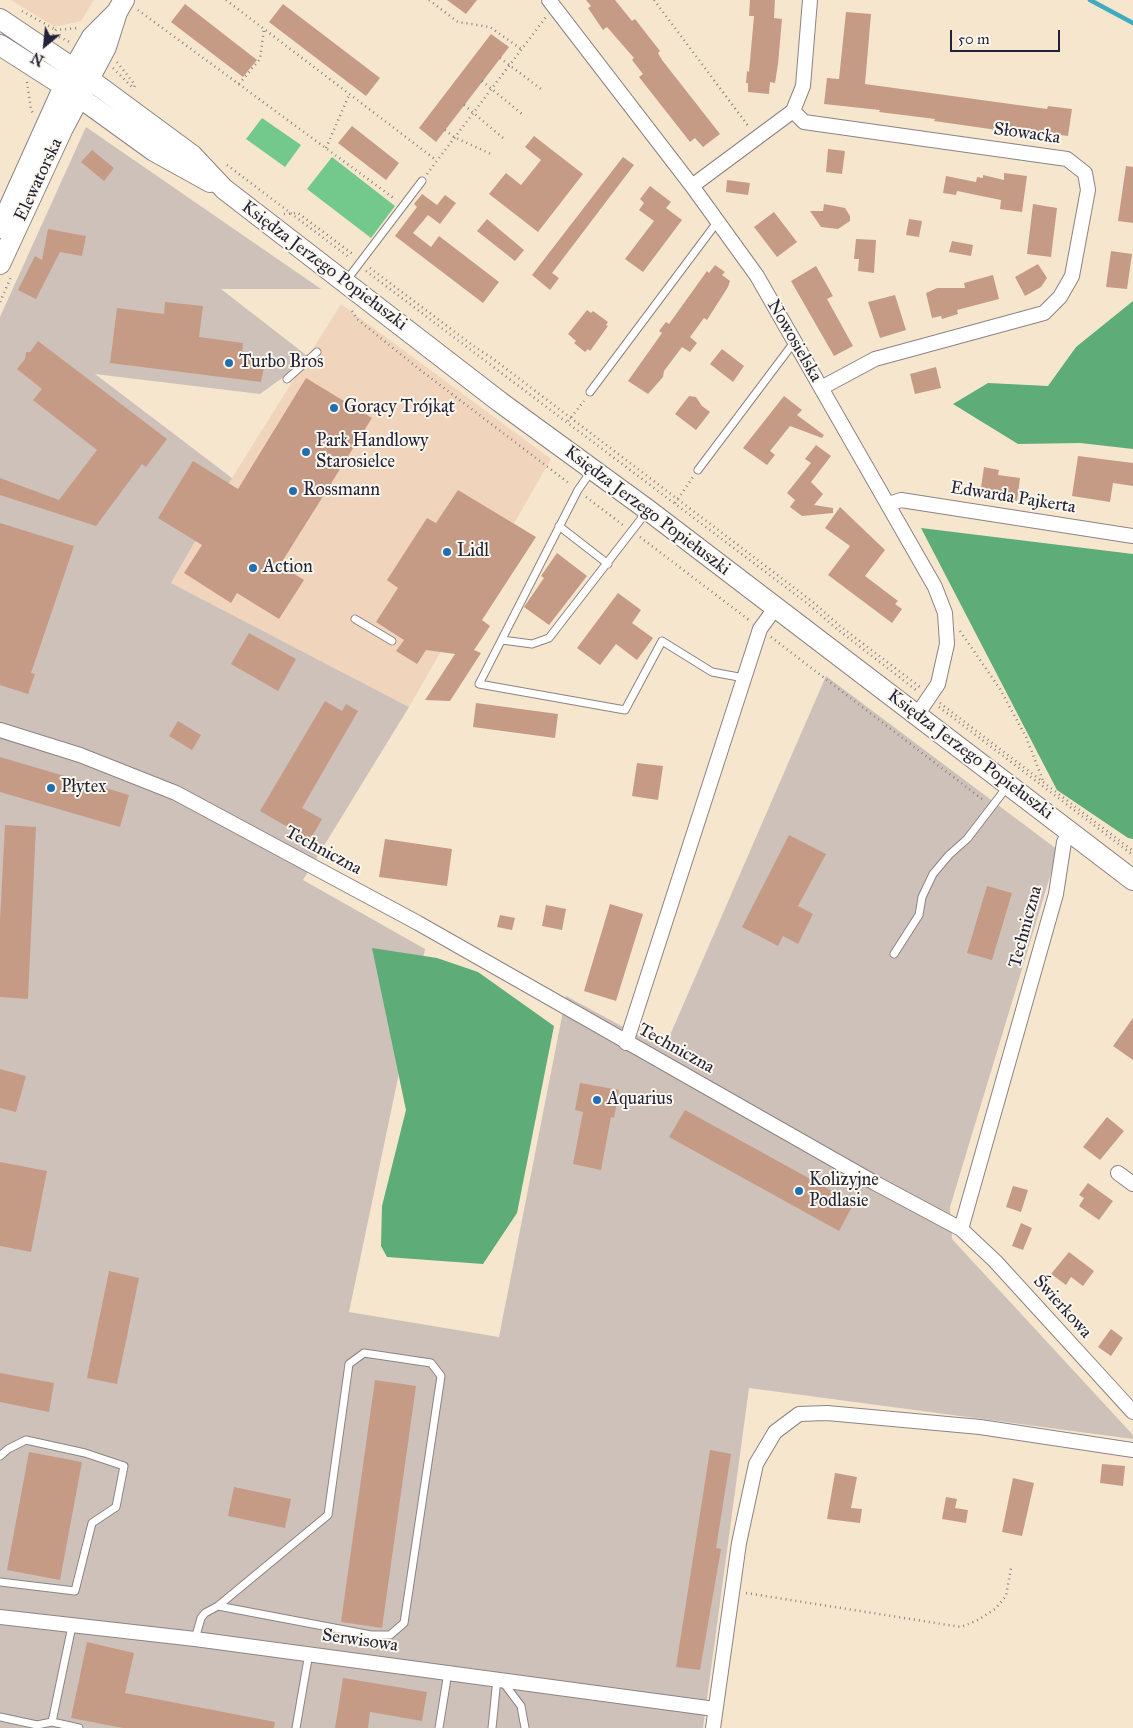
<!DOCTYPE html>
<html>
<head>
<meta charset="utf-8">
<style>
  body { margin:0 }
  #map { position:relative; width:1133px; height:1728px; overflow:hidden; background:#f6e6ce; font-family:"IM FELL Great Primer",serif }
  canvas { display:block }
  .north { position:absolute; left:20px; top:20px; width:50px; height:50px; -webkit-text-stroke:4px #fbf7ec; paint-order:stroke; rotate:208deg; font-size:14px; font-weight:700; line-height:20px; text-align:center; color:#22223b }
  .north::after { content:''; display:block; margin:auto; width:18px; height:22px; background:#22223b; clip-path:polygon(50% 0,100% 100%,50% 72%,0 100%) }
  .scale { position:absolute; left:950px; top:30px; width:110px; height:22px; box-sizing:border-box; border:2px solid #22223b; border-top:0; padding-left:6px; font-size:15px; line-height:18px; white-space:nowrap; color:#22223b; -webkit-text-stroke:4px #fbf7ec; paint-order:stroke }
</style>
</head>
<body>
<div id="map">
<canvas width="1133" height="1728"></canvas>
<div class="north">N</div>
<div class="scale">50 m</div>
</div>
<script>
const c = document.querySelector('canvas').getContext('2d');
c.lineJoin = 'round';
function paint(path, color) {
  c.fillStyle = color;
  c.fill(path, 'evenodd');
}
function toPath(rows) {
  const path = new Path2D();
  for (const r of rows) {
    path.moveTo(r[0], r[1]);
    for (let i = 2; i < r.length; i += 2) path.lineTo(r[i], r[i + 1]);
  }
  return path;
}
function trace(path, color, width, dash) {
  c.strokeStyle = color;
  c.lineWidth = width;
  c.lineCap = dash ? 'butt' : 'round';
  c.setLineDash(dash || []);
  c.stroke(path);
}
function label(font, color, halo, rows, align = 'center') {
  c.font = font + ' "IM FELL Great Primer",serif';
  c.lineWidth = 4;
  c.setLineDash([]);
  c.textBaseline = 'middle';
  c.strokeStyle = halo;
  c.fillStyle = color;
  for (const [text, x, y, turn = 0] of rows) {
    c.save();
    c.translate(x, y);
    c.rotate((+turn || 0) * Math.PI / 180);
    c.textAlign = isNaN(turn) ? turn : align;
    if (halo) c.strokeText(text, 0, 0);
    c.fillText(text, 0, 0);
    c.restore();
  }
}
paint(toPath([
  [11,0,94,0,81,21,55,27],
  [341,304,551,459,409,707,171,583,232,478]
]), '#f0d5bc');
paint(toPath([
  [86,127,321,289,221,289,310,358,260,394,95,374,232,478,171,583,409,707,303,880,425,949,349,1312,499,1337,566,996,664,1049,826,676,1058,850,950,1207,952,1239,1133,1435,1133,1439,749,1388,703,1728,0,1728,0,317]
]), '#cec1b9');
paint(toPath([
  [262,118,301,145,285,167,246,139],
  [332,157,395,206,371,238,307,189]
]), '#73c88c');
paint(toPath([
  [1133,301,1133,449,1080,443,1018,444,953,404,988,383,1048,386,1076,347],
  [921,528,1133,554,1133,839,1128,838,1057,790],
  [372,948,437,958,478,972,554,1026,517,1213,483,1264,387,1257,381,1246,382,1206,406,1110]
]), '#5eac78');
trace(toPath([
  [1090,0,1133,23]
]), '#3fabbe', 4.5);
paint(toPath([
  [447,0,477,0,466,14],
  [586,0,615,0,632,21,635,19,660,51,658,53,662,60,720,134,703,147,695,138,690,142,639,77,643,74,632,60,634,58,607,27,603,30,588,8,591,6],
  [750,0,775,0,774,18,782,19,778,64,775,83,770,82,769,94,748,92,748,83,746,83,747,71,749,72,754,16,749,16],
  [185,4,257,60,243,77,171,22],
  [283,4,380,78,366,96,269,22],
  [846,12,871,14,865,84,1047,109,1048,106,1072,109,1068,136,1026,130,1025,134,934,121,935,119,879,112,880,110,824,104,827,78,839,79],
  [491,34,509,47,436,142,419,128],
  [352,126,399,163,386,180,338,143],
  [534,136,583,174,538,232,489,194,506,173,521,185,541,160,525,147],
  [828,149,845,151,842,174,826,172],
  [92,150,114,168,104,181,81,162],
  [623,157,634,165,552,273,559,278,550,290,532,275],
  [1126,166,1133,167,1133,223,1118,221],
  [1004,173,1027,176,1022,212,1000,209,1001,200,957,191,956,195,943,193,946,176,976,182,977,177,983,178,983,175,1004,180],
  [727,180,750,183,748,195,726,192],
  [650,186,671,202,666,208,682,220,643,272,625,259,654,221,639,210,644,203,640,199],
  [422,194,437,205,445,195,456,203,440,224,428,215,413,233,431,247,439,236,499,282,483,303,395,236,417,207,414,204],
  [824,204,845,208,850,216,850,221,838,229,821,227,810,211,823,211],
  [1033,204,1057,208,1051,257,1027,254],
  [774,212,797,242,777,257,754,227],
  [487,219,524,250,515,261,477,231],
  [909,219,922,221,919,237,906,235],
  [48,229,86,236,82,256,60,252,36,299,18,290,35,256,42,260],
  [856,239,876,240,874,273,858,271,859,259,854,259],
  [952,241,973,245,971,256,949,252],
  [1111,251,1132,254,1127,289,1106,287],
  [1038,264,1047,278,1041,287,1025,296,1015,277],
  [715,265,725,272,722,275,730,281,728,287,707,320,704,318,690,337,697,343,690,352,682,347,664,371,663,377,648,394,628,381,662,333,659,331,666,322,669,324,707,271,709,273],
  [816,266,833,296,827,299,853,346,834,356,791,281],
  [993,275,999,299,957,310,958,314,942,319,941,316,932,318,926,293,937,288,965,288,964,283],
  [895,295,906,330,880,338,868,302],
  [165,302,203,306,199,337,243,343,242,356,253,358,253,365,264,367,261,382,110,363,117,308,164,314],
  [587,310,591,313,593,311,608,322,606,325,608,326,590,351,588,349,585,352,574,343,576,341,568,334],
  [38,341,167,439,146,467,142,464,96,526,0,495,0,478,59,500,97,450,33,400,42,389,17,369,25,359,26,352,30,352],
  [722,349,744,366,733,382,710,364],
  [936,367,941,388,915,394,910,374],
  [306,378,372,418,280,565,304,580,279,619,237,593,231,603,184,573,202,545,158,518,193,461,238,489],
  [689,396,696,397,702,406,710,412,696,430,675,414],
  [784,396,802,410,797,415,824,435,822,438,790,426,770,451,775,455,767,465,743,448],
  [816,445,831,456,811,482,823,494,814,505,833,508,833,513,802,516,790,507,795,500,787,493,811,463,805,459],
  [1078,456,1133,463,1133,486,1113,483,1110,502,1072,496],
  [984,467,999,470,998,475,1020,478,1017,501,980,495],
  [458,490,536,537,482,620,490,626,474,650,481,653,450,701,425,700,455,654,426,650,417,664,396,651,404,640,376,622,398,588,387,580,427,518,436,523],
  [840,507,885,550,865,576,898,601,895,604,902,609,892,623,828,575,850,546,825,528],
  [0,523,74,546,31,673,35,674,28,694,0,685],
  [557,553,587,576,549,625,524,607,544,578,541,576],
  [618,593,641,610,632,623,653,638,637,660,616,644,600,665,577,648],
  [249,633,296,659,278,691,231,664],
  [325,701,342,711,346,704,358,711,302,808,322,819,310,840,260,811],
  [476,703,558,714,555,738,473,727],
  [178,721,201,735,192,750,169,736],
  [0,757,129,795,120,827,0,792],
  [637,763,663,766,658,800,632,796],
  [5,825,36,827,28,999,0,997,0,921],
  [789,835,826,854,798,906,813,914,798,944,783,936,778,946,742,927],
  [385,839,452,849,447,886,379,877],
  [987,886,1012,893,992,960,967,953],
  [610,904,643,914,616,1001,584,991],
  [546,905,566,909,562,930,542,926],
  [500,915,515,918,512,930,497,927],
  [1133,1018,1133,1060,1113,1046],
  [0,1069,26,1076,16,1112,0,1108],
  [580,1083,619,1090,614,1118,611,1117,601,1170,573,1164,583,1112,575,1110],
  [685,1110,854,1203,839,1231,669,1137],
  [1107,1117,1124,1131,1100,1160,1083,1147],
  [0,1162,47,1171,31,1252,0,1246],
  [1088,1183,1113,1201,1099,1220,1079,1206,1084,1198,1079,1195],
  [1013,1186,1028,1190,1021,1212,1006,1207],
  [1021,1223,1032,1228,1023,1250,1012,1246],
  [1069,1252,1094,1271,1083,1286,1071,1277,1066,1285,1051,1274],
  [109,1271,139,1278,117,1384,87,1378],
  [1111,1329,1123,1338,1111,1356,1098,1347],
  [0,1373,54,1383,49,1412,0,1402],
  [375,1380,416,1386,382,1628,341,1622],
  [710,1450,731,1454,716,1548,721,1549,700,1670,676,1667],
  [29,1452,82,1462,60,1580,7,1570],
  [1102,1464,1125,1466,1123,1486,1100,1483],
  [835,1473,857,1477,851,1508,862,1509,860,1523,827,1519],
  [1013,1478,1034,1483,1022,1536,1002,1532],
  [234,1487,291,1499,285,1528,228,1516],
  [946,1497,957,1499,955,1508,968,1510,966,1523,942,1519],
  [87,1642,134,1653,125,1693,275,1722,274,1728,123,1728,71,1718],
  [343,1678,427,1692,422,1721,370,1712,368,1728,335,1728]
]), '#c69b85');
const lane = toPath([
  [346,281,422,181],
  [287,379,317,352],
  [590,392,718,221],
  [592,470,578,490,479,684,625,710,662,641,712,672,744,678],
  [698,470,795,341],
  [559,526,608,564],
  [355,619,392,641],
  [502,640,532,644,549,638,648,510],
  [894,954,919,915,922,897,933,874,949,855,967,839,1007,787],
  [0,1456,8,1449,26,1440,85,1453,124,1466,116,1507,92,1523,75,1591,0,1582],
  [195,1639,201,1618,205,1613,218,1606,371,1635,390,1635,404,1623,441,1376,431,1363,364,1353,349,1364,328,1515,218,1606],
  [503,1682,521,1706,525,1728],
  [0,1717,37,1725,52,1722,72,1626],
  [52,1722,79,1728],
  [296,1728,309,1653],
  [439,1728,448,1672],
  [492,1728,497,1679]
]);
const street = toPath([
  [549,0,692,186,757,276,935,587,945,613,947,644,938,684,917,715],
  [793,111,804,122,1067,159,1085,173,1088,190,1072,276,1060,297,1044,313,875,359,821,388],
  [793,111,803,86,810,0],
  [692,186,793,111],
  [889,504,901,500,1133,536],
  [0,730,80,755,176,793,418,923,875,1183,961,1229,995,1261,1133,1412],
  [626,1043,760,629,776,607],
  [1118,1173,1133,1184],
  [961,1229,1056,894,1064,842,1070,832],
  [0,1617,195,1639,715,1709],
  [713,1728,739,1543,756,1464,775,1432,799,1414,827,1413,980,1427,1133,1450]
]);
const secondary = toPath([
  [0,19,89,79,192,155,224,189,500,402,648,510,1133,880],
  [0,45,64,86,154,151,210,182],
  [0,228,64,86,92,37,116,13],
  [0,264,63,128,106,47,117,12,124,0]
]);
trace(lane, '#8c8484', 9);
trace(street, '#8c8484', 16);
trace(secondary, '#8c8484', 22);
trace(toPath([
  [226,0,436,160],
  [429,0,458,22,490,27,521,49],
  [654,0,749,127],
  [138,10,395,199],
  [22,11,56,30],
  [53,35,56,30,77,28],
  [59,37,70,42],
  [500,58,541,89],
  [117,62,135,85,133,90],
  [113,68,132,87],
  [482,81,522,114],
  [27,82,31,110,33,113],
  [239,84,260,59,264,29],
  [464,105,503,138],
  [445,130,454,137,491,154],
  [326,148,349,95],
  [227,165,350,258],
  [427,174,546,17],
  [284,214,298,213,354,255],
  [370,268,475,347,492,358,813,602,840,626,920,687],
  [366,271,808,604,837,629,916,690],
  [0,302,11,277],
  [352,311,357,319,419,369,570,484],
  [568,421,584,401],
  [586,497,623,525],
  [675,503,693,477],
  [640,537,749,620],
  [960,631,1000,689,1026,737,1044,783],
  [771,637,982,799,985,800],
  [940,703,1133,851],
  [939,707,1133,855],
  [746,1593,961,1627,978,1620,995,1609,1006,1596,1011,1568]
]), '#8c8484', 2.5, [1, 4]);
trace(lane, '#fff', 7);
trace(street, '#fff', 14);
trace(secondary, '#fff', 20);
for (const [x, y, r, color] of [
  [229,363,5,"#1f6fb2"],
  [334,408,5,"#1f6fb2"],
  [306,452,5,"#1f6fb2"],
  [293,491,5,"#1f6fb2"],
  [447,552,5,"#1f6fb2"],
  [253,568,5,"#1f6fb2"],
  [51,788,5,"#1f6fb2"],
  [597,1100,5,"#1f6fb2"],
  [799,1191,5,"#1f6fb2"]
]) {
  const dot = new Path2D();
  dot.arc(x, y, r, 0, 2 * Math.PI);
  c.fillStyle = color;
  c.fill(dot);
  trace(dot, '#fbf7ec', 2);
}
label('18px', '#22223b', '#fbf7ec', [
  ["Słowacka",1027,134,8],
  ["Elewatorska",39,180,-65],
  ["Księdza Jerzego Popiełuszki",324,266,37],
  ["Nowosielska",794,341,60],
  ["Edwarda Pajkerta",1013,498,9],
  ["Księdza Jerzego Popiełuszki",647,511,37],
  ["Księdza Jerzego Popiełuszki",970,755,37],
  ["Techniczna",323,851,28],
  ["Techniczna",1026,927,-75],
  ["Techniczna",676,1049,29],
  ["Świerkowa",1062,1307,48],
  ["Serwisowa",360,1641,8]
]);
label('18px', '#22223b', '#fbf7ec', [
  ["Turbo Bros",239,363],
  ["Gorący Trójkąt",344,408],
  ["Park Handlowy",316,442],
  ["Starosielce",316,463],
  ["Rossmann",303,491],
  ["Lidl",457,552],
  ["Action",263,568],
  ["Płytex",61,788],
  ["Aquarius",607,1100],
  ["Kolizyjne",809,1181],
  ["Podlasie",809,1202]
], 'left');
</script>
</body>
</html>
